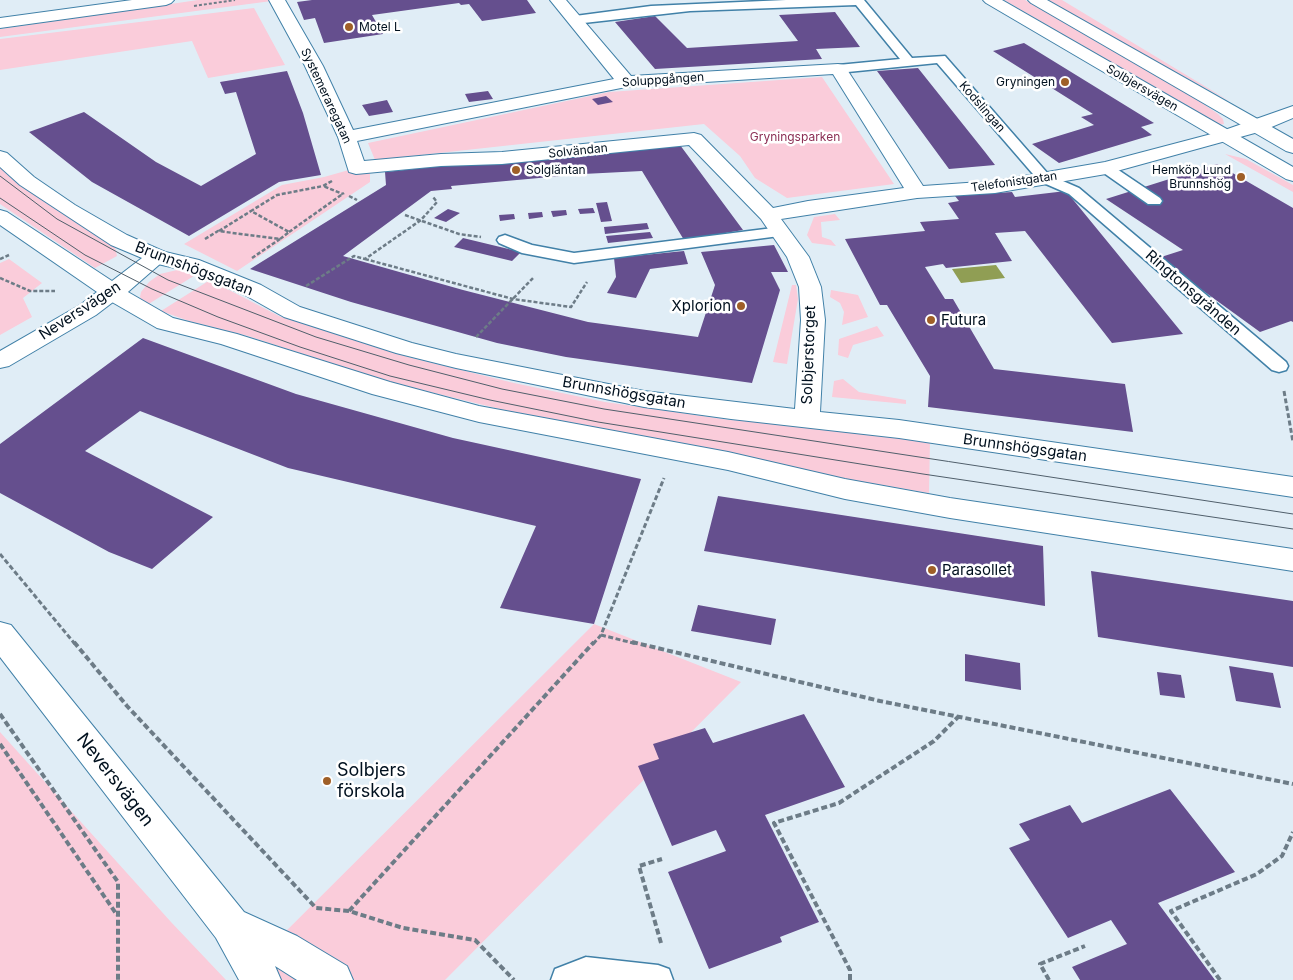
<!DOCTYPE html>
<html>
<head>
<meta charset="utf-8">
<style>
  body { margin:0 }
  canvas { display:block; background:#e0edf6 }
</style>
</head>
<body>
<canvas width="1293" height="980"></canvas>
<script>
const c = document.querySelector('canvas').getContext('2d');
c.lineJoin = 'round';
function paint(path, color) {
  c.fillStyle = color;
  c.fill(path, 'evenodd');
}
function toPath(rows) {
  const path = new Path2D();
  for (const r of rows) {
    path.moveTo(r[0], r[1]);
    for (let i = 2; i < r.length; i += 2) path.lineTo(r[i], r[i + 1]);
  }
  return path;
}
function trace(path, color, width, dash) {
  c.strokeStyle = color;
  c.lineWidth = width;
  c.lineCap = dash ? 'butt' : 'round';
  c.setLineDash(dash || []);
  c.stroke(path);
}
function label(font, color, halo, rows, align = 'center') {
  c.font = font + ' Inter,sans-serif';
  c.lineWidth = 5;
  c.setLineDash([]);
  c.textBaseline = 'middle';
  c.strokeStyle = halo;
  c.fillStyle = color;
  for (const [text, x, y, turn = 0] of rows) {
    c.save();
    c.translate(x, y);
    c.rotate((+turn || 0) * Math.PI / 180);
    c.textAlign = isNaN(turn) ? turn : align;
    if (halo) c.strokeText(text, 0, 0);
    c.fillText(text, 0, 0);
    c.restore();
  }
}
paint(toPath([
  [198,0,279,0,0,37,0,29],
  [1004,0,1025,0,1192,96,1218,114,1223,119,1224,124,1219,125],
  [1048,0,1062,0,1231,102,1119,41],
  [254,8,285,65,208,78,192,41,0,70,0,39],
  [822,77,894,184,787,198,755,178,740,156,704,124,375,160,368,143,609,92],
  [1225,154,1246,159,1293,185,1293,192],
  [0,167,32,193,115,247,117,256,95,268,0,204],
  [370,167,370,182,237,271,184,244,282,185,324,177,356,168],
  [835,214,840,220,821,222,822,237,831,240,836,246,812,243,807,235,814,217],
  [9,259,42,283,23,298,32,317,0,335,0,263],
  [177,270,188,271,197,274,147,305,142,300,140,297,141,292,149,282,160,274],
  [210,280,279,316,408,357,514,383,605,402,730,420,835,426,930,440,929,493,840,478,730,452,504,410,385,381,248,336,189,321,161,311],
  [792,285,796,285,798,299,787,364,773,362],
  [831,290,858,295,868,317,842,325,844,312,840,303,830,297],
  [877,326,884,336,853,345,848,358,838,355,839,339],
  [843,379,859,392,906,400,906,404,832,397,834,381],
  [594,624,741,682,445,980,237,980],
  [0,732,171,922,226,980,0,980]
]), '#faccda');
paint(toPath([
  [996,265,1005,278,961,283,952,269]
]), '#909e54');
paint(toPath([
  [312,0,527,0,536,13,482,21,469,4,461,5,459,3,372,15,383,34,324,43,315,18,304,20,297,2],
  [835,12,860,47,816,49,822,59,655,69,615,22,655,16,687,48,798,41,779,15],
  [1024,43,1154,123,1141,127,1152,135,1059,163,1032,144,1094,125,1081,117,1093,114,993,51],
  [918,68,985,152,995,165,949,169,877,71],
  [287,71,303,113,321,175,279,182,189,236,92,182,29,132,84,112,156,162,201,186,256,154,236,92,225,94,220,82],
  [488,91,493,99,469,102,465,94],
  [606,96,613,102,598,105,592,99],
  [387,100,393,112,369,116,362,105],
  [680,145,743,230,684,240,642,171,583,174,451,186,452,189,431,191,343,256,463,290,588,322,698,337,715,285,701,252,774,245,788,272,771,272,780,290,752,383,566,357,497,343,351,302,250,269,386,185,385,172,578,152],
  [1217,164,1293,208,1293,322,1291,321,1260,332,1158,258,1183,250,1106,199],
  [1066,191,1183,334,1112,343,1025,231,995,233,1012,261,946,268,943,264,925,267,945,299,953,299,994,369,1125,384,1133,432,928,407,930,376,887,305,880,305,845,239,925,231,920,222,959,219,948,203,959,201,955,196,1012,192,1015,197],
  [607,202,612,221,601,222,596,203],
  [593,208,595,213,580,214,578,209],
  [448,209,460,213,446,222,434,218],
  [566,210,567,215,553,217,551,211],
  [542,212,543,217,529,219,528,213],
  [514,214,515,219,500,221,499,215],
  [647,223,649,229,605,234,604,227],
  [650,232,653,238,608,243,606,236],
  [463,238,521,252,512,261,454,247],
  [684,251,688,264,650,269,636,298,607,293,616,277,614,258],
  [143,338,296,394,453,438,641,479,594,624,500,608,536,526,288,468,140,411,85,451,213,517,152,569,109,552,0,493,0,444],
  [718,496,1043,546,1045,606,704,551],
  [1091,571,1293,601,1293,667,1098,637],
  [698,605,776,619,771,645,691,631],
  [965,654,1020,663,1021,690,965,681],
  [1229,666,1273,673,1281,708,1236,701],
  [1157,672,1181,675,1185,698,1160,695],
  [804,714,845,787,765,815,819,922,780,937,782,942,709,969,668,872,726,851,716,830,672,846,638,766,659,759,653,744,705,728,713,743],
  [1170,789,1235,872,1158,903,1215,980,1080,980,1072,967,1127,944,1111,920,1068,938,1009,848,1030,840,1019,824,1070,805,1082,823]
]), '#654f8e');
const lane = toPath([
  [786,0,864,0,912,58,945,56,1049,175,1079,188,1286,362,1288,366,1286,370,1279,372,1272,370,1069,194,1039,181,937,63,838,73,833,72,831,69,838,65,900,59,856,5,690,11,575,24,569,20,575,16,651,6,786,0],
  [1106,163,1111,165,1160,198,1162,201,1160,204,1148,204,1101,171,1098,168,1101,165,1106,163],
  [781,227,787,229,789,232,787,235,574,263,522,253,499,243,497,240,499,237,505,235,532,245,574,253,781,227],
  [586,957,658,965,669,969,673,980,551,980,555,969,586,957]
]);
const street = toPath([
  [269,0,285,0,323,66,353,130,614,79,550,0,566,0,631,76,838,64,844,65,923,186,995,181,1105,162,1219,132,1293,106,1293,118,1262,131,1106,174,995,193,917,198,781,219,809,257,821,287,825,320,820,412,899,420,1293,477,1293,497,899,438,731,419,644,407,456,368,396,353,284,317,245,295,184,270,149,262,146,257,149,252,157,250,199,260,261,285,300,307,412,343,456,354,644,391,795,409,801,320,799,287,787,257,761,219,689,145,502,164,441,166,356,174,349,172,338,137,305,66,269,0],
  [833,74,904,188,808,201,773,208,701,135,694,133,502,152,441,154,364,161,357,141,626,87,833,74],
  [113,286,121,288,173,318,237,334,390,382,479,406,728,452,845,479,950,498,1293,549,1293,571,950,518,845,499,728,470,479,422,372,394,221,344,157,328,105,298,102,293,105,288,113,286]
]);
const secondary = toPath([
  [132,0,174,0,171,3,166,5,0,28,0,18,132,0],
  [983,0,1002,0,1293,167,1293,181,1286,179,986,3,983,0],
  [1028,0,1047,0,1293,139,1293,153,1286,151,1031,3,1028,0],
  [0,151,7,153,34,177,75,205,127,235,165,252,168,257,121,298,117,299,96,315,9,366,0,368,0,351,80,305,97,292,0,225,0,210,7,212,112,281,142,258,111,245,20,185,0,167,0,151],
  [0,622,11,625,244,912,297,936,347,966,353,980,297,980,275,966,281,980,239,980,216,938,0,657,0,622]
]);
trace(lane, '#4181a8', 3);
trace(street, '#4181a8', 2);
trace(secondary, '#4181a8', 2);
trace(toPath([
  [194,6,235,0]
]), '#6d7c87', 2, [3, 2]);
trace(toPath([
  [332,181,323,186,343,194],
  [349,196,357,200],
  [405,215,459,234,481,237],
  [219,231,251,211],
  [289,232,344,193],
  [205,239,218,231,280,239,289,232,251,211,277,195,323,186],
  [252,258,280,239],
  [0,259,9,255],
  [365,259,513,299,571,307,587,282],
  [0,278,30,291,55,291],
  [306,286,354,256,365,259,421,220,437,202,433,197],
  [476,337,534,277]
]), '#6d7c87', 2.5, [4, 2]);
trace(toPath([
  [1284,391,1293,442],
  [0,554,75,644],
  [601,635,637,644],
  [593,644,601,635,664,478]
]), '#6d7c87', 3, [5, 2.5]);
trace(toPath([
  [74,642,127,706,316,908,349,911,403,928,475,940,514,980],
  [632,642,880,701,1293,784],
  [0,714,118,882,118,980],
  [0,744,117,915],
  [349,911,594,642],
  [661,943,639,866,662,859],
  [850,980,850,970,774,823,839,803,934,741,958,717],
  [1049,980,1040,964,1085,946],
  [1220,980,1171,911,1257,874,1282,856,1293,832]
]), '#6d7c87', 4, [6, 3]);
paint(lane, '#fff');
paint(street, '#fff');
paint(secondary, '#fff');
trace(toPath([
  [0,176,57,219,168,280,316,337,409,365,502,389,604,409,1293,514],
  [0,198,85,255,152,289,218,317,300,347,390,376,490,400,598,422,923,474,1293,529]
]), '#505f6b', 1);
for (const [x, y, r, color] of [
  [349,27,5,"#9f5f27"],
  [1065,82,5,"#9f5f27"],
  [516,170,5,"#9f5f27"],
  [1241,177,5,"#9f5f27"],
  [741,306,5,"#9f5f27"],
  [931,320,5,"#9f5f27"],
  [932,570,5,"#9f5f27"],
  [327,781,5,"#9f5f27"]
]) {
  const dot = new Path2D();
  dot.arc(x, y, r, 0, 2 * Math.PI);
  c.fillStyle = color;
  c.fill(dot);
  trace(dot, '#fff', 2);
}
label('12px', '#00101e', '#fff', [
  ["Motel L",359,27],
  ["Gryningen",1055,82,"right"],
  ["Solgläntan",526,170],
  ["Hemköp Lund",1231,170,"right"],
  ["Brunnshög",1231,184,"right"]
], 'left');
label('12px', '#00101e', '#fff', [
  ["Soluppgången",663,80,-4],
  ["Solbjersvägen",1142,88,30],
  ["Systemeraregatan",326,96,65],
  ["Kodslingan",982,107,49],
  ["Solvändan",578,151,-6],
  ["Telefonistgatan",1014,182,-8]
]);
label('12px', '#8c2f55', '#fff', [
  ["Gryningsparken",795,137]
]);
label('15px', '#00101e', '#fff', [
  ["Brunnshögsgatan",194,269,21],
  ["Ringtonsgränden",1193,293,41],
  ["Neversvägen",80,311,-33],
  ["Solbjerstorget",809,355,-88],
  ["Brunnshögsgatan",624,393,10],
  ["Brunnshögsgatan",1025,448,8]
]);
label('15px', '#00101e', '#fff', [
  ["Xplorion",731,306,"right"],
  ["Futura",941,320],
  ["Parasollet",942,570]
], 'left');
label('18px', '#00101e', '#fff', [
  ["Solbjers",337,771],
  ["förskola",337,792]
], 'left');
label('18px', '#00101e', '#fff', [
  ["Neversvägen",115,780,52]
]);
</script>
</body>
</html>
